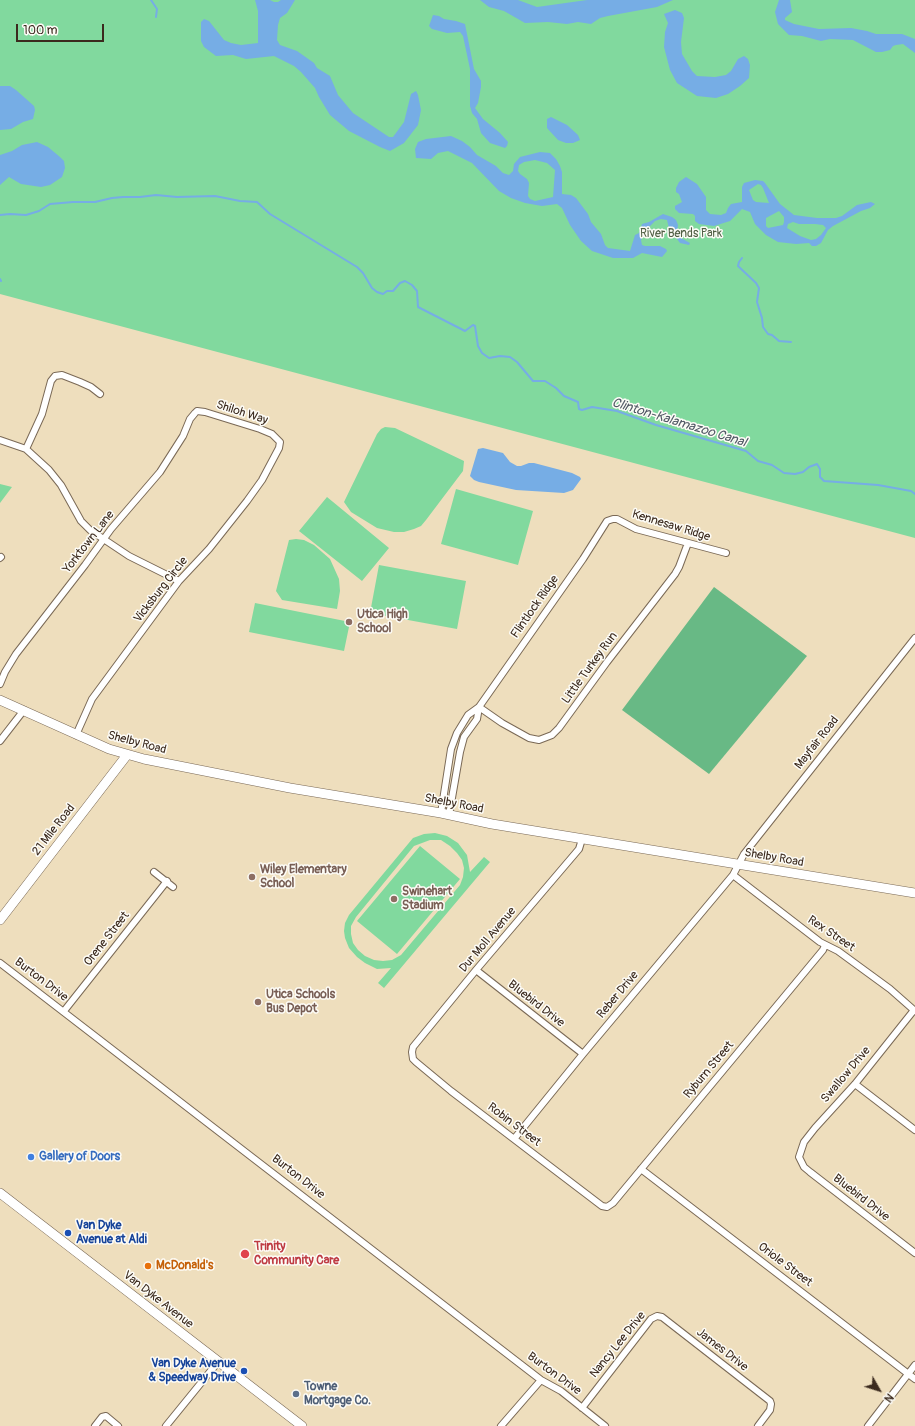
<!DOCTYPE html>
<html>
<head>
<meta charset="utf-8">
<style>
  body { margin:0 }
  #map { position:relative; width:915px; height:1426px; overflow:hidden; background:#eedebd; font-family:Pangolin,sans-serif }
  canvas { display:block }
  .north { position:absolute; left:859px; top:1370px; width:40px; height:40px; -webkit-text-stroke:3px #fdfcf7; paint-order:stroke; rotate:129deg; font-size:11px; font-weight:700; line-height:16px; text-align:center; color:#3b2a1e }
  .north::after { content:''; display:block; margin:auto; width:14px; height:18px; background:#3b2a1e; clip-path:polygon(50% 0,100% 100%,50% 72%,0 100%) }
  .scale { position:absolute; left:16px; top:24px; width:88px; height:18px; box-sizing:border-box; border:2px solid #3b2a1e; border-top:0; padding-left:5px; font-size:12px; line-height:14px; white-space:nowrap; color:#3b2a1e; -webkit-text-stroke:3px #fdfcf7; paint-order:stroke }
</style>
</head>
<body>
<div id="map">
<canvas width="915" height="1426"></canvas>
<div class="north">N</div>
<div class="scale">100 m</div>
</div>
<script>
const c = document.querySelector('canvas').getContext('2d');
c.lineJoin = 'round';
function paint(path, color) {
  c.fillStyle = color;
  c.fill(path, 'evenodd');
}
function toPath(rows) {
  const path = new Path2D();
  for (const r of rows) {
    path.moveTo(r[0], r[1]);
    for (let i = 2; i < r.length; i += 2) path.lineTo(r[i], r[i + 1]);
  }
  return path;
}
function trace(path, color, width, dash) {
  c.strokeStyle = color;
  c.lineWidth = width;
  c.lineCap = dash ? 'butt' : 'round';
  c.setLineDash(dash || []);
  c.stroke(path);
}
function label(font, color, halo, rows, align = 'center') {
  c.font = font + ' Pangolin,sans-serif';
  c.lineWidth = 3;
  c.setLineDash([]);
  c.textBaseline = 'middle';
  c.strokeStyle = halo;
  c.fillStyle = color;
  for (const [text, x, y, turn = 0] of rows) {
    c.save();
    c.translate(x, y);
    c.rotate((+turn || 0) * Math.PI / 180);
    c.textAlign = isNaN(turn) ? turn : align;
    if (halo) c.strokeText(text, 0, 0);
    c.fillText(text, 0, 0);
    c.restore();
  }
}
paint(toPath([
  [0,0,915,0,915,538,0,294],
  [385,427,395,428,464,461,463,471,426,520,421,526,414,529,404,532,394,532,377,528,351,512,344,502,377,434,381,429],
  [0,484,12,487,0,503],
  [456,489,533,511,518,565,441,544],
  [327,497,389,548,362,581,299,531],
  [296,539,304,540,314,545,330,559,339,579,340,591,337,609,282,600,276,591,289,540],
  [379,565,466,581,457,629,370,613],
  [255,603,350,622,344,651,249,632],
  [435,833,447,836,458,843,467,855,470,872,484,857,490,862,384,988,378,983,391,968,377,969,365,963,357,957,349,948,345,938,344,931,345,923,349,915,413,838,424,834],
  [430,840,441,840,450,846,457,853,462,860,464,868,463,877,460,885,401,955,392,960,383,961,374,960,365,956,358,950,353,943,351,934,351,926,356,917,414,846],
  [420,846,460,879,397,954,357,921]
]), '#81d99e');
paint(toPath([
  [714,587,807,656,709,774,622,710]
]), '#68b985');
paint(toPath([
  [255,0,270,0,274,2,278,2,281,0,295,0,287,13,280,18,278,25,277,40,280,45,297,51,314,63,317,68,330,76,338,95,353,113,389,137,393,137,404,122,411,94,416,91,418,95,421,110,418,125,404,143,390,151,380,147,349,131,330,115,319,97,315,88,301,72,294,66,274,56,246,59,233,55,216,56,204,47,201,41,201,22,204,19,209,21,224,40,231,43,241,45,258,43,258,11],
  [480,0,518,0,537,7,587,0,673,0,657,7,608,16,600,18,591,24,578,22,567,24,548,22,525,23,504,11,489,7],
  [779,0,790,0,792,12,785,18,785,20,794,24,819,29,851,28,867,31,876,34,902,34,915,39,915,53,903,44,896,45,893,46,890,50,882,52,876,52,853,40,830,39,821,41,802,36,789,35,778,24,775,12],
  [675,10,682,13,684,18,681,42,682,54,692,71,697,76,715,77,726,75,731,71,738,59,744,56,748,59,750,65,749,78,740,86,728,94,716,98,697,96,677,83,670,70,664,47,665,32,668,23,664,14],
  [433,15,439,16,444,19,456,21,465,24,474,69,481,81,481,87,478,103,475,108,483,119,500,133,508,142,507,146,505,148,490,143,481,133,477,119,472,113,470,106,470,69,463,36,460,32,447,33,432,29,429,26],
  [0,86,10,86,16,90,34,106,35,110,33,119,23,122,11,129,0,130],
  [551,117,567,125,578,135,580,140,573,143,566,143,558,140,547,128,547,119],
  [451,136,462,141,470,147,477,155,496,166,503,173,509,175,513,171,514,164,520,157,540,152,550,153,556,159,560,166,562,172,562,194,571,195,576,198,588,214,591,222,601,234,605,245,608,248,630,251,635,235,639,233,642,224,649,222,663,214,672,217,676,220,678,225,677,232,681,238,690,243,689,245,680,243,669,228,667,220,661,219,655,221,648,228,641,240,642,245,645,246,660,246,666,249,667,251,662,257,642,253,633,258,613,258,592,251,581,241,570,225,562,208,557,204,542,206,525,203,511,198,499,191,472,163,448,151,438,153,431,159,416,158,415,149,418,142,426,139],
  [535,160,547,163,555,170,553,197,535,201,530,199,528,196,529,183,527,179,520,174,518,171,519,165,524,162],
  [37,142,48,147,60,157,64,161,65,168,62,177,50,185,41,187,21,184,9,177,0,185,0,155,12,151,22,145],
  [686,177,697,184,706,197,706,210,710,214,721,215,726,213,728,208,731,204,742,202,742,187,744,183,755,180,763,181,765,183,780,204,794,215,817,218,836,218,842,216,857,205,871,202,875,204,870,208,861,211,833,226,828,230,821,243,816,246,812,246,809,243,796,244,778,242,766,235,755,224,750,212,742,209,730,221,714,226,699,224,695,221,695,216,693,214,679,213,675,209,675,206,682,202,679,194,676,192,676,188,679,182],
  [758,184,761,185,763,188,769,203,756,202,753,200,749,190],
  [779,211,784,217,784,222,783,225,768,228,766,226,766,218],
  [793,222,799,224,815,224,823,225,826,228,821,235,816,239,811,240,800,236,787,228,788,224],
  [483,448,503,453,510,462,517,466,521,466,529,463,534,463,572,473,580,477,581,479,573,490,564,493,516,490,479,482,474,480,470,476,478,449]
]), '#76ade5');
trace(toPath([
  [151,0,157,9,156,17],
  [0,215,10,214,26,215,39,211,50,204,73,202,95,202,112,198,123,197,140,197,156,195,177,197,215,196,240,201,257,202,270,214,357,267,363,273,372,288,377,292,383,294,387,291,393,291,400,283,405,281,412,285,417,291,418,307,465,331,473,325,475,326,478,346,482,353,489,358,500,356,510,357,517,362,533,381,545,381,556,388,564,396,578,402,579,409,582,410,592,407,617,411,656,425,746,451,758,461,772,465,784,473,795,474,803,472,809,467,817,464,820,469,820,477,824,481,878,485,911,491,915,494],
  [742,258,739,262,738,266,756,283,759,288,757,302,762,318,763,327,768,334,772,335,779,341,791,342],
  [0,279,1,281]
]), '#76ade5', 2);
const street = toPath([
  [0,440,26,449,49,470,61,485,81,521,90,530,129,556,179,581],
  [26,449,42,414,51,381,55,376,62,375,80,382,91,387,100,394],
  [0,558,1,557],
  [0,684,5,672,16,654,85,565,111,529,160,472,183,436,190,419,195,413,197,411,205,412,260,429,272,434,280,442,279,448,262,480,247,501,209,549,179,581,92,699,76,735],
  [479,707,502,723,529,738,539,740,552,735,559,728,607,662,675,574,679,567,688,543],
  [0,741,24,710],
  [441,813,451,749,457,733,468,715,479,707,583,559,607,521,613,519,617,519,636,529,726,553],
  [449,815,460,752,464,737,477,719,479,707],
  [582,839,579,849,476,970,413,1047,412,1052,413,1059,416,1062,451,1091,602,1206,607,1207,613,1203,823,950,825,945],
  [154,872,173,887],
  [733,875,820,942,838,951,890,989,915,1011],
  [0,963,541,1380,561,1391,605,1426],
  [476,970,583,1054],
  [914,1010,855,1084,815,1128,804,1142,799,1157,804,1167,810,1172,915,1253],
  [64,1011,167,881],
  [855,1084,915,1130],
  [514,1139,583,1054,733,875,744,854,915,638],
  [641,1169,915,1379],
  [582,1408,651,1319,657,1316,662,1317,770,1401,771,1404,770,1410,758,1426],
  [95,1426,102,1417,106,1416,118,1426],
  [166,1426,218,1362],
  [501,1426,541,1380],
  [868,1426,915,1365]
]);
const secondary = toPath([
  [0,700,109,749,144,759,290,788,441,813,492,824,915,893],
  [0,920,127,755],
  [0,1193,302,1426]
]);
trace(street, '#7a6956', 8);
trace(secondary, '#7a6956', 10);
trace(street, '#fff', 6);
trace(secondary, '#fff', 9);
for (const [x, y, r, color] of [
  [349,622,4,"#8d6e63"],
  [252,877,4,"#8d6e63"],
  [394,899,4,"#8d6e63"],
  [258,1002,4,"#8d6e63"],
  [31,1157,4,"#3f7fe0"],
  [68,1233,4,"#1a4fb4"],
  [245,1254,5,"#e0444e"],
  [148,1266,4,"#e8710a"],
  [244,1371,4,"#1a4fb4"],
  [296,1394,4,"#5c6f8a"]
]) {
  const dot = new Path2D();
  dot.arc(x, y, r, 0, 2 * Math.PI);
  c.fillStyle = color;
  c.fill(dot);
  trace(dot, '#fdfcf7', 1.5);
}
label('12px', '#505f44', '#fdfcf7', [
  ["River Bends Park",681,234]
]);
label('12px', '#3b2a1e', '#fdfcf7', [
  ["Shiloh Way",242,413,18],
  ["Kennesaw Ridge",671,526,17],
  ["Yorktown Lane",89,542,-52],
  ["Vicksburg Circle",161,590,-52],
  ["Flintlock Ridge",535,607,-55],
  ["Little Turkey Run",590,668,-54],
  ["Shelby Road",137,743,15],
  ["Mayfair Road",817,743,-52],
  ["Shelby Road",454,804,11],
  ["21 Mile Road",54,830,-52],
  ["Shelby Road",774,858,10],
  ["Rex Street",831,934,34],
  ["Orene Street",107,939,-52],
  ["Dur Moll Avenue",488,940,-50],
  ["Burton Drive",41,980,37],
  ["Reber Drive",618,995,-50],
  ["Bluebird Drive",536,1004,38],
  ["Ryburn Street",709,1070,-50],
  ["Swallow Drive",846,1075,-50],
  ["Robin Street",514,1125,37],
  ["Burton Drive",298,1177,38],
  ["Bluebird Drive",861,1198,38],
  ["Oriole Street",785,1265,37],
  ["Van Dyke Avenue",158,1300,38],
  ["Nancy Lee Drive",618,1345,-51],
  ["James Drive",722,1350,38],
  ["Burton Drive",554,1374,36]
]);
label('bold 12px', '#785e54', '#fdfcf7', [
  ["Utica High",357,615],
  ["School",357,629],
  ["Wiley Elementary",260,870],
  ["School",260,884],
  ["Swinehart",402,892],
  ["Stadium",402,906],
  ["Utica Schools",266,995],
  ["Bus Depot",266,1009]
], 'left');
label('bold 12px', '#366cbe', '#fdfcf7', [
  ["Gallery of Doors",39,1157]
], 'left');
label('bold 12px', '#164399', '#fdfcf7', [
  ["Van Dyke",76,1226],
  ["Avenue at Aldi",76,1240],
  ["Van Dyke Avenue",236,1364,"right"],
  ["& Speedway Drive",236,1378,"right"]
], 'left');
label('bold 12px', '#be3a42', '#fdfcf7', [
  ["Trinity",254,1247],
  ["Community Care",254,1261]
], 'left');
label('bold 12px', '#c56008', '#fdfcf7', [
  ["McDonald's",156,1266]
], 'left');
label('bold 12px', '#4e5e75', '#fdfcf7', [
  ["Towne",304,1387],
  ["Mortgage Co.",304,1401]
], 'left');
label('italic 13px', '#505864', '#fdfcf7', [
  ["Clinton-Kalamazoo Canal",679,423,17]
]);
</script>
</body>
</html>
